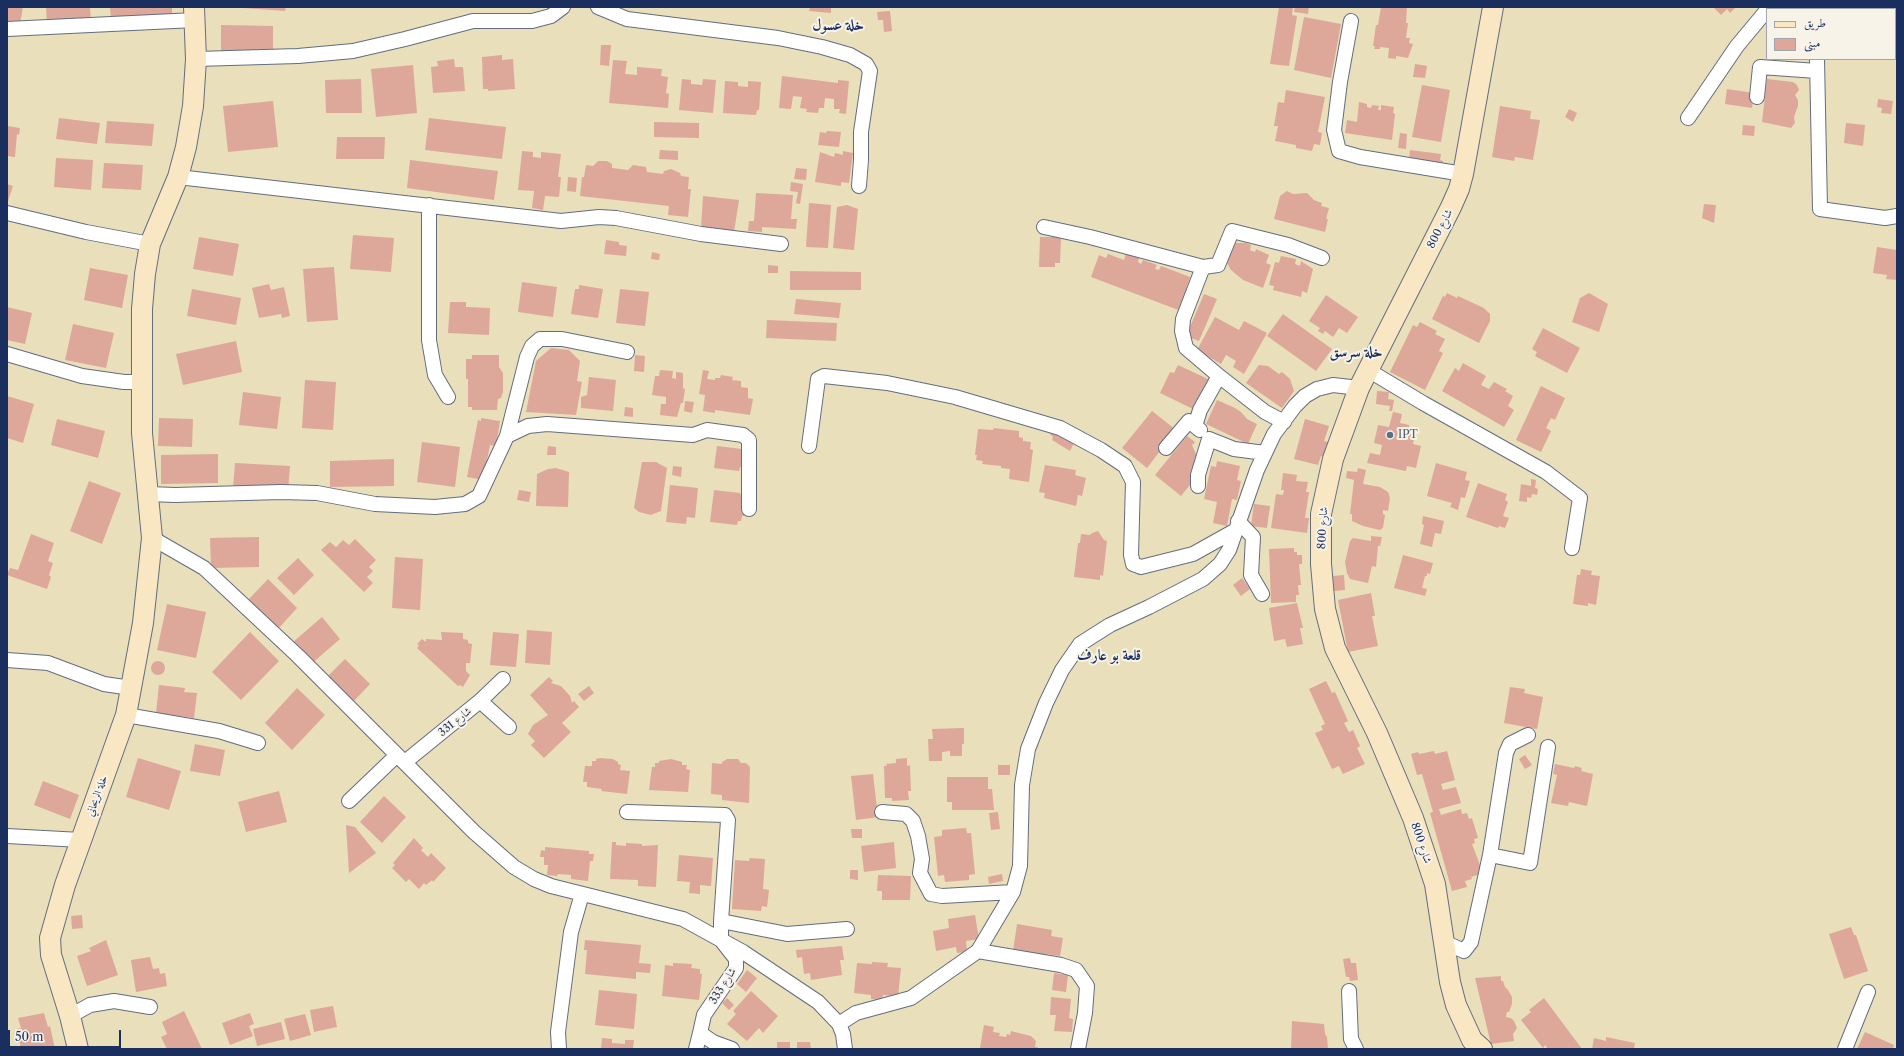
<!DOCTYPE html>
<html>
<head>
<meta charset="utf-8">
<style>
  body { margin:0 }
  #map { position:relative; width:1904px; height:1056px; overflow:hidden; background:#e9dfbb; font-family:"Libre Caslon Text",Amiri,serif }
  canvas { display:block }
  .frame { position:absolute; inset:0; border:8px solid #1b2f5e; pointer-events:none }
  .legend { position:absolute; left:1766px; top:8px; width:130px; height:52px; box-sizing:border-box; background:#f7f3e8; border:1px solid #9fa5b1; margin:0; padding:5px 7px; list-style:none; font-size:12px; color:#1b2f5e }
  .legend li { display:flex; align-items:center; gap:8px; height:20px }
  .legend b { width:20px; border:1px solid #9fa5b1 }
  .scale { position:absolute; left:8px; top:1030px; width:113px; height:18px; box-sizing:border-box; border:2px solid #1b2f5e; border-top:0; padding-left:5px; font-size:12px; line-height:14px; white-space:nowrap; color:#1b2f5e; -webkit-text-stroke:3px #f7f3e8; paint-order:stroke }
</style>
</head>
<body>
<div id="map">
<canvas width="1904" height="1056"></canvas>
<div class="frame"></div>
<ul class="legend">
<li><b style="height:5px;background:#f9e7c3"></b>طريق</li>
<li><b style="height:11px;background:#dda899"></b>مبنى</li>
</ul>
<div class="scale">50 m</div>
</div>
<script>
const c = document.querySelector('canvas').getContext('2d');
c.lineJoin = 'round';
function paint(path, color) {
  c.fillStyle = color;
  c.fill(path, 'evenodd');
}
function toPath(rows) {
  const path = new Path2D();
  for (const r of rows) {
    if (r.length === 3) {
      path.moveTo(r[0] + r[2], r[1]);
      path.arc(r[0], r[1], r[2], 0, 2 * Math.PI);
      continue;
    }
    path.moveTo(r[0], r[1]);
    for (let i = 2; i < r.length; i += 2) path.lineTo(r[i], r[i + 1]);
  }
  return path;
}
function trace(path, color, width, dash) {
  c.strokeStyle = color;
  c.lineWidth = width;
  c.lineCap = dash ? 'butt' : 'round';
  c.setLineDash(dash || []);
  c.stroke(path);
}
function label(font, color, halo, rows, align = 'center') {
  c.font = font + ' "Libre Caslon Text",Amiri,serif';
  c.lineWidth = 4;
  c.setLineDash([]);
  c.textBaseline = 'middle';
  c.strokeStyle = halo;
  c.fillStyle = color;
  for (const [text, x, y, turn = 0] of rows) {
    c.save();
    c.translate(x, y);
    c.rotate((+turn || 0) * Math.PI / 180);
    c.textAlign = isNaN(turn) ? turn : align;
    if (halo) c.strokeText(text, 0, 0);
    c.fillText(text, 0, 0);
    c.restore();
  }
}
paint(toPath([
  [7,7,23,7,20,24,7,21],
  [46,7,90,7,91,21,47,23],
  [110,7,172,7,172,15,111,20],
  [230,7,286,7,285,11],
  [810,7,831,7,831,13,809,11],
  [1279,7,1293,7,1292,15,1297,16,1289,66,1270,64],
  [1295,7,1309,7,1308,14,1294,12],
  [1381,7,1407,7,1406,23,1408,23,1406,38,1410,38,1409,43,1413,44,1408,58,1396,56,1396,59,1388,58,1389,48,1380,47,1380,49,1374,49,1375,46,1373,46,1376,25,1378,25],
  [1713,7,1736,7,1730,13,1727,9,1721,15],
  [890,11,892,31,884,32,883,20,878,20,877,12],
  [1304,17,1341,24,1331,78,1294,70],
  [221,25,273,26,273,54,221,53],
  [601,45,611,45,609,66,600,65],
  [502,55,502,60,513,59,515,89,488,91,488,89,483,89,482,57],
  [454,59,455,67,463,67,465,91,433,93,431,67,438,66,437,61],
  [613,60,627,61,625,74,637,75,637,67,662,69,661,76,668,77,666,93,669,94,668,108,609,103],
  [1415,64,1427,66,1425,78,1413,77],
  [413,65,417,113,376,117,371,69],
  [782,76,838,83,838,80,849,81,846,114,839,113,840,109,834,109,834,99,825,98,824,108,819,108,818,113,806,112,807,109,800,108,802,97,793,96,791,109,779,108],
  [361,79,362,113,326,113,325,80],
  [682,79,691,80,691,84,702,85,703,79,716,80,713,113,679,110],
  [1767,79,1793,82,1797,85,1799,90,1795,95,1798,100,1798,106,1794,117,1795,123,1791,128,1762,122],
  [725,81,738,82,738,86,748,87,748,81,761,82,759,110,757,110,756,115,723,113],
  [1422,85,1450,90,1441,142,1412,137],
  [1727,89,1754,93,1752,108,1725,104],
  [1286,90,1325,97,1318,132,1322,133,1320,145,1314,144,1312,151,1296,148,1296,145,1275,141,1278,126,1274,126,1278,102,1284,103],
  [1878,99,1893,101,1891,114,1881,113,1882,108,1877,107],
  [273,101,278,147,228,152,223,106],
  [1359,102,1367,104,1367,107,1371,108,1372,105,1379,106,1378,110,1381,110,1381,105,1394,107,1393,113,1395,114,1392,140,1345,133,1347,120,1357,122],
  [1500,106,1531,111,1530,119,1540,120,1533,160,1515,157,1514,161,1492,157],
  [1569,109,1577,113,1573,122,1565,117],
  [59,118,100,123,97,144,56,139],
  [429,118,506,127,502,159,425,150],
  [107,121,154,124,152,146,105,143],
  [654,122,699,123,699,138,654,137],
  [1846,123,1865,125,1863,146,1844,143],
  [1743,125,1755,126,1754,136,1742,135],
  [7,126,20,128,19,135,17,134,15,157,7,156],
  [827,131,841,132,839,147,818,145,820,132,826,133],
  [1400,133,1407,134,1406,149,1398,148],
  [337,137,385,137,384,159,336,159],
  [660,150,678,151,678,160,659,159],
  [1410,150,1441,154,1440,160,1443,161,1443,167,1409,160],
  [522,151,533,152,533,157,541,158,541,152,561,154,558,177,561,177,559,197,545,196,543,210,532,208,534,191,518,190],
  [843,151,853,153,849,183,841,182,841,186,815,182,820,152,834,157,835,153,843,155],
  [56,158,93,160,91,190,54,187],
  [410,160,498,171,494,200,407,188],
  [598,161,607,161,612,164,612,168,628,170,633,165,646,167,647,172,663,174,664,171,671,169,680,173,681,176,689,177,688,189,691,189,688,217,668,215,669,206,580,196,582,177,584,177,586,165,593,166],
  [104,163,143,165,141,190,102,188],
  [796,168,807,169,806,180,794,179],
  [568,177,577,178,576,192,567,191],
  [791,182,803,184,800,204,796,203,798,192,790,191],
  [7,184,13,186,7,204],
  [1287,191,1293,194,1307,193,1314,200,1322,203,1321,206,1329,208,1326,219,1328,219,1325,232,1274,219,1280,196],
  [756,193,793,195,791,219,797,219,796,229,762,227,762,232,748,231,749,221,754,221],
  [703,196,739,200,734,232,701,229],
  [809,203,831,205,828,248,806,247],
  [1704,204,1716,205,1714,223,1702,218],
  [847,205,858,209,854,250,833,248,837,207],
  [353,235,394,238,391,272,350,269],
  [199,237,239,244,233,276,193,269],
  [1040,237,1061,237,1060,263,1055,263,1055,267,1039,267],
  [606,240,619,242,619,245,627,246,626,256,604,254],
  [1234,243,1246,243,1251,245,1250,250,1255,252,1256,249,1269,255,1266,263,1271,265,1263,288,1243,280,1231,270,1227,263],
  [1877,247,1897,250,1897,280,1886,279,1887,275,1873,273],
  [652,252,660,254,659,260,651,259],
  [1126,253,1139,258,1138,262,1141,264,1143,260,1157,265,1155,269,1159,270,1161,266,1190,277,1187,286,1190,287,1181,311,1091,277,1099,255,1106,258,1108,254,1124,260],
  [1281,256,1296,259,1295,264,1300,266,1301,261,1313,269,1307,293,1302,291,1301,297,1273,290,1274,286,1269,285,1275,262,1279,263],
  [768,265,778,266,778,273,768,273],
  [334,267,338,320,307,322,303,269],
  [90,268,128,275,122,308,84,300],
  [790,271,861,272,861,290,790,290],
  [522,282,557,287,553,317,518,312],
  [269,284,271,290,284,287,290,316,282,318,281,314,259,318,252,288],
  [579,285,603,289,598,318,571,314,575,289,579,289],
  [192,289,241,298,236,325,187,316],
  [620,289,649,292,645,326,616,323],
  [1447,293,1457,298,1458,296,1484,308,1490,314,1490,321,1479,343,1432,319,1443,296,1445,297],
  [1589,293,1608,304,1599,332,1572,322,1580,298],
  [1204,294,1217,299,1199,341,1186,336],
  [1326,295,1358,317,1347,333,1339,328,1333,337,1325,331,1323,334,1318,331,1320,328,1309,321],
  [796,299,841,303,839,318,794,314],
  [450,302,466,302,466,307,490,308,489,335,448,333],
  [7,307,32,313,25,344,7,340],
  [1283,314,1332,349,1316,371,1267,336],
  [1215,317,1239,330,1244,321,1267,333,1244,374,1233,367,1236,361,1226,355,1221,364,1197,350],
  [767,320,837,323,836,341,766,338],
  [1420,322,1437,331,1435,334,1445,339,1439,351,1443,353,1425,390,1390,372,1413,325,1417,327],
  [73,324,114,333,106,368,65,360],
  [1543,328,1580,348,1567,373,1535,356,1537,352,1532,349],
  [236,341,242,372,183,385,176,354],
  [551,348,569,350,580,361,577,381,582,382,576,415,526,412,536,361],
  [472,355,499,355,499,367,503,373,503,392,501,398,498,399,497,410,472,410,472,407,468,407,468,379,466,379,466,359,472,359],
  [635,355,645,356,644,372,634,371],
  [1463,363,1486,376,1481,385,1489,389,1494,382,1507,389,1505,391,1513,396,1508,406,1514,410,1504,427,1442,391,1455,368,1459,371],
  [1178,365,1210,380,1195,410,1160,393,1170,372,1174,373],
  [1259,365,1268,366,1279,374,1282,372,1290,379,1294,391,1282,408,1246,383],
  [660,370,673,371,672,378,676,379,676,372,683,373,683,388,685,389,683,403,681,403,677,417,660,415,661,404,666,404,666,397,652,395,655,376,659,376],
  [703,370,709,371,707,379,715,380,715,378,720,378,721,375,733,377,732,380,741,381,741,387,748,388,748,398,753,399,750,415,715,410,715,413,703,411,705,395,699,394],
  [589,377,616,380,613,411,581,408,581,397,587,395],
  [305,380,336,382,333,430,302,428],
  [1541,386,1565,398,1555,420,1551,418,1546,428,1551,431,1541,452,1516,440],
  [1377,391,1389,392,1388,399,1394,400,1392,411,1389,411,1390,406,1376,404],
  [243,392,281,397,277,429,239,425],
  [7,396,34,404,23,443,7,438],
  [1217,400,1235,408,1241,412,1247,419,1257,424,1248,444,1206,424],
  [685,401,694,402,692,413,684,411],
  [625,407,633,408,633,417,624,416],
  [1152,411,1176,430,1147,468,1122,448],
  [1393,412,1402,414,1400,423,1409,425,1409,428,1416,429,1413,444,1421,446,1416,468,1407,466,1406,471,1367,463,1370,453,1380,455,1382,445,1374,443,1378,425,1389,427],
  [159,418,193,419,192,447,158,446],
  [481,418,500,421,496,446,490,445,483,480,467,477,478,420,481,421],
  [57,419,105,431,98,458,51,445],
  [1305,419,1329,426,1324,441,1329,442,1325,457,1321,456,1318,465,1294,459],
  [994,428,1019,431,1019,437,1023,438,1023,441,1031,442,1030,449,1033,450,1029,482,1009,479,1010,469,1001,468,1001,466,982,464,983,461,976,460,977,455,975,455,978,429,993,430],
  [1053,430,1074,443,1070,451,1052,440,1053,437,1050,434],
  [1187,436,1195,442,1192,445,1198,459,1190,477,1194,480,1181,496,1155,475],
  [422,442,460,447,455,487,417,482],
  [548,446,556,447,556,455,547,455],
  [717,446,742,449,742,453,745,453,743,467,740,467,739,471,714,468],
  [218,454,218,483,161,484,161,455],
  [394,459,394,486,330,487,330,461],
  [1217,461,1240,466,1237,480,1241,481,1237,500,1232,499,1227,526,1213,523,1217,502,1204,499,1211,466,1216,467],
  [642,462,656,462,667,468,661,511,651,515,639,512,634,508],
  [235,463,290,466,288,491,233,488],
  [1436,463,1467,472,1465,480,1470,481,1465,498,1461,497,1458,510,1450,507,1452,503,1427,496],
  [1045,465,1076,470,1075,475,1086,478,1082,496,1078,495,1076,506,1044,498,1045,493,1039,492],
  [673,466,682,467,681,477,672,475],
  [556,468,569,472,568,507,536,506,537,474,548,469],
  [1358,468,1366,470,1363,484,1380,487,1388,492,1390,498,1388,511,1383,510,1383,514,1385,515,1383,528,1380,530,1363,526,1352,521,1352,514,1350,514,1354,480,1346,478,1347,471,1357,472],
  [1283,473,1297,475,1296,481,1308,482,1306,492,1309,492,1305,518,1309,518,1307,533,1271,528,1276,494,1283,495,1284,490,1281,490],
  [1531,479,1536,480,1535,488,1538,489,1537,495,1532,494,1531,498,1527,497,1527,502,1519,501,1521,484,1531,486],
  [89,481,121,493,102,544,70,531],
  [1478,483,1507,494,1505,500,1508,502,1503,516,1509,518,1505,528,1499,526,1498,528,1466,517],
  [670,485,698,488,695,518,687,517,686,524,666,522],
  [519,490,531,492,529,502,517,500],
  [714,490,740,493,745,506,744,516,742,516,741,521,738,521,737,525,710,522],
  [1254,504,1270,506,1267,528,1251,526],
  [1423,516,1444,521,1441,534,1435,533,1432,547,1420,544,1424,525,1422,524],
  [1098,531,1104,540,1107,541,1103,576,1100,575,1100,580,1074,577,1078,543,1080,543,1081,534,1090,535,1092,533],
  [31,534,54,543,48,561,53,563,49,575,51,577,47,589,7,575,10,568,18,570],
  [1371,536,1382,537,1380,546,1378,546,1376,567,1372,566,1368,583,1350,579,1347,573,1345,562,1350,541,1353,538,1371,541],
  [259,537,259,567,211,568,210,538],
  [355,539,376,560,369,567,373,571,367,577,373,583,364,592,321,550,330,542,336,547,343,540,349,545],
  [1294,548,1294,552,1297,552,1297,555,1302,555,1302,564,1299,564,1301,585,1298,585,1299,595,1296,595,1296,602,1271,603,1269,549],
  [1403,555,1433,563,1430,574,1427,573,1427,576,1425,576,1422,588,1427,589,1425,596,1394,588],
  [395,557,423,559,420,610,392,608],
  [298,558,314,575,294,595,277,578],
  [1581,569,1592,571,1591,575,1600,576,1596,605,1588,603,1588,606,1573,604,1577,575,1580,575],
  [1344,575,1345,590,1334,591,1333,576],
  [1242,578,1250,589,1241,596,1233,585],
  [268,579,297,608,278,629,248,600],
  [1371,593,1375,616,1372,616,1378,646,1348,652,1338,600],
  [1297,603,1303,628,1300,628,1303,644,1287,647,1285,639,1274,641,1269,608],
  [167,604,206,612,196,658,157,650],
  [322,617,340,639,310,665,292,643],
  [527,630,552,632,550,665,525,663],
  [250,632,279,661,241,700,212,672],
  [441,632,463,633,463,639,468,640,468,643,472,644,470,663,466,663,466,671,470,675,463,687,460,685,458,686,417,648,419,645,417,644,422,639,426,642,426,639,442,640],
  [493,632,519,634,516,667,490,665],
  [345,659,370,684,353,702,328,676],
  [158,668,7],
  [549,677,553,681,551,683,561,686,570,696,572,703,574,701,579,707,562,723,571,732,544,758,531,745,535,741,528,734,533,725,548,715,530,695],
  [1326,681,1332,693,1335,692,1348,721,1344,723,1349,732,1353,730,1360,746,1357,748,1365,764,1343,774,1339,766,1332,769,1315,733,1323,730,1321,726,1325,724,1309,689],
  [159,685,185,688,184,692,197,693,194,718,156,713],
  [589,686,594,693,584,701,578,694],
  [1510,687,1525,689,1524,693,1543,697,1537,729,1504,723],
  [297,688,325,715,292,750,265,723],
  [964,728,964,744,962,744,962,756,950,756,950,751,942,752,942,761,929,761,928,739,933,739,932,729],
  [195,744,225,750,220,776,190,771],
  [1434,751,1435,754,1447,751,1455,780,1441,784,1443,790,1456,787,1461,803,1439,809,1441,815,1461,809,1462,814,1467,813,1469,819,1472,818,1478,838,1474,839,1475,843,1472,844,1483,873,1471,877,1472,879,1465,881,1467,887,1452,891,1430,813,1433,812,1422,774,1417,775,1411,754,1418,752,1419,754],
  [1525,755,1532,765,1525,769,1519,759],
  [138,758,181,771,169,810,126,797],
  [600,758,613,759,618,762,618,764,621,765,620,770,630,771,627,794,601,791,602,789,587,787,587,782,583,782,585,766,592,766,592,761,596,761,596,759],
  [907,758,907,766,910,765,911,791,908,791,909,800,892,801,892,798,885,798,884,766,887,766,886,764,896,763,896,759],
  [671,759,682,762,682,765,687,765,686,769,690,770,688,792,649,790,652,767,655,767,655,763,659,763,659,761],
  [727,759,738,759,741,763,746,763,750,767,749,803,722,800,722,795,711,794,712,763,722,764,722,762],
  [1555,764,1574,768,1575,766,1582,768,1581,771,1593,774,1587,806,1569,802,1568,806,1551,803,1557,775,1553,774],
  [998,765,1010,765,1010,775,998,775],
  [873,774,878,817,856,820,851,776],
  [947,777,988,777,988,789,992,789,994,810,952,810,952,802,947,802],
  [43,781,79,795,70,819,34,805],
  [279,791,287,822,246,832,238,802],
  [384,796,406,817,382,843,360,822],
  [998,812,1000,829,991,830,989,813],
  [346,825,355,827,376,853,349,873],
  [966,828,967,833,971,833,975,874,969,875,969,880,945,882,944,875,938,876,934,837,942,836,942,830],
  [851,829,862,829,862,838,852,838],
  [414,838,423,848,421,850,428,857,431,853,446,868,433,882,432,880,426,885,424,883,419,889,409,879,406,882,392,868,395,865,393,863],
  [612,842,616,842,616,845,626,846,626,843,642,844,642,846,658,845,656,887,638,886,638,880,610,879],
  [894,842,896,868,864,872,861,846],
  [545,847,589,851,589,854,594,854,593,861,590,861,588,881,571,879,571,875,558,874,557,876,547,875,548,865,544,865,544,857,540,857,541,850,545,851],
  [679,855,713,858,711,886,700,885,700,894,689,893,690,882,677,881],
  [750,858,765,859,763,889,769,890,767,907,762,906,761,911,732,909,735,860,749,861],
  [850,870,858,870,858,880,850,879],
  [1002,874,1003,881,989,884,988,877],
  [878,875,911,876,910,900,882,900,882,891,877,891],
  [82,915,83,928,72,929,71,916],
  [975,915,979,939,966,941,967,952,957,953,956,947,936,951,933,931,949,928,948,919],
  [1017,924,1052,930,1051,936,1063,938,1060,956,1047,954,1047,957,1013,951],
  [1851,927,1854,935,1856,935,1868,971,1844,979,1829,934],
  [106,940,118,975,87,986,77,956,91,951,89,948],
  [585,940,641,945,639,963,651,964,650,973,636,972,636,979,585,974,587,950,584,950],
  [842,946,844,960,840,960,842,975,811,980,810,973,804,974,802,957,797,958,796,950],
  [150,957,153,969,159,968,160,974,165,973,167,986,136,992,131,960],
  [1350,958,1351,963,1356,963,1358,980,1350,981,1349,977,1346,977,1343,959],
  [872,962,888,963,887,967,901,968,898,996,883,995,882,1000,871,999,871,995,854,993,857,963,872,964],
  [673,963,692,964,691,968,700,969,700,974,702,974,699,1000,662,996,665,965,673,966],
  [747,970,757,978,746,992,737,984],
  [1054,973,1068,975,1066,992,1052,990],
  [1501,976,1501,981,1503,981,1505,987,1508,990,1512,997,1512,1004,1509,1012,1507,1012,1506,1017,1511,1018,1514,1021,1517,1028,1513,1034,1514,1041,1491,1044,1475,978],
  [599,990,637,994,634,1029,595,1025],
  [751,991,778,1016,763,1033,759,1028,747,1041,727,1024,736,1014,733,1011],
  [1051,997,1071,999,1069,1018,1073,1019,1072,1032,1054,1031,1056,1015,1050,1015],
  [727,998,734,1005,729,1010,722,1003],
  [1544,998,1582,1049,1548,1049,1545,1045,1543,1048,1521,1020,1531,1012,1529,1010],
  [333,1006,337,1027,314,1032,310,1010],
  [184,1011,202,1049,167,1049,161,1037,167,1034,162,1022],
  [44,1013,48,1027,50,1026,55,1049,21,1049,17,1029,21,1028,18,1018],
  [250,1013,254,1024,249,1026,253,1036,230,1045,222,1023],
  [305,1014,311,1035,290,1041,284,1019],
  [1292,1021,1324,1024,1325,1034,1327,1037,1328,1049,1291,1049],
  [281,1022,285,1039,257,1046,253,1029],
  [984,1025,994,1027,993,1032,1000,1033,999,1036,1006,1037,1007,1034,1010,1035,1011,1031,1031,1036,1036,1041,1035,1047,1038,1047,1037,1049,980,1048],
  [1865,1032,1894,1045,1893,1049,1857,1049],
  [1606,1037,1635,1043,1634,1049,1592,1049,1594,1038,1606,1041],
  [602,1038,612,1039,612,1043,625,1044,625,1040,634,1040,633,1049,601,1049],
  [777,1042,790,1042,790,1049,777,1049],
  [797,1042,810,1042,811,1049,797,1049]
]), '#dda899');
const minor = toPath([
  [598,7,627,19,778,38,822,47,850,55,866,64,870,71,861,132,861,160,859,186],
  [1816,7,1816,9],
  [1351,21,1340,82,1334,130,1339,151,1360,157,1463,174],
  [7,29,195,20],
  [196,59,298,56,353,51,405,39,473,21,532,21,551,16,563,7],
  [1817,59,1820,209,1885,218,1897,216],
  [1757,97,1760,67,1817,71],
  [1688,118,1737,46,1767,10],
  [178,177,561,221,599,217,616,218,701,234,781,244],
  [429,205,429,340,435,375,448,397],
  [7,213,86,232,150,244],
  [1044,227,1090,237,1203,267,1218,265,1232,231,1288,245,1322,258],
  [1203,267,1183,319,1182,331,1186,348,1219,376],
  [7,354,82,376,124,382,142,382],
  [1368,370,1423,403,1546,472,1580,498,1572,548],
  [1195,426,1200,410,1219,376,1265,412,1284,422],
  [507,436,527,357,532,346,540,339,562,339,627,352],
  [809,446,818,379,824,376,887,383,955,397,1060,428,1101,450,1125,466,1133,482,1131,555,1133,564,1141,567,1193,554,1236,530],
  [1166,448,1189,421,1200,430],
  [1198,486,1198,475,1209,439,1234,449,1265,453],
  [148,494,175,495,281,492,317,493,375,504,435,507,465,504,479,496,507,436,528,426,547,424,693,435,707,430,743,435,749,440,749,509],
  [1238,521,1253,537,1251,575,1262,594],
  [152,538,204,568,298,656,474,832,514,867,534,879,551,886,683,919,743,952,818,1002,839,1024],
  [7,660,48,663,104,684,131,688],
  [480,701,509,727],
  [126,715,219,731,258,743],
  [405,762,480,701,503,679],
  [349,801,397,755],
  [627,812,725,815,728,820,721,921,721,940,736,959,736,968,704,1015,700,1033,713,1042,732,1049],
  [882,812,906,814,913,821,918,836,922,859,920,873,931,894,942,896,1013,892],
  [7,836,81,840],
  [1490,855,1506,753,1510,744,1528,735],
  [721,921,787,934,847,929],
  [1446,943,1464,951,1471,942,1490,855,1530,863,1548,747],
  [978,951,1061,965,1076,970,1087,986,1085,1013,1078,1049],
  [1349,991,1351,1039,1356,1049],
  [70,1016,90,1005,114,1001,150,1007],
  [559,1049,558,1032,571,932,582,894],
  [696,1049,700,1033],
  [845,1049,843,1034,839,1024,856,1013,911,998,978,951,1013,892,1020,866,1022,785,1028,749,1046,703,1062,670,1080,644,1110,625,1149,607,1203,579,1220,564,1229,550,1257,470,1274,434,1295,406,1305,396,1317,389,1333,385,1359,388],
  [1845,1049,1868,992]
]);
const secondary = toPath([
  [78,1049,70,1016,51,955,50,938,65,885,126,715,143,623,152,538,142,433,142,309,145,274,150,244,178,177,186,147,193,106,196,59,194,7],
  [1482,1049,1472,1040,1456,1005,1450,982,1435,884,1413,818,1377,733,1335,648,1325,609,1321,564,1321,514,1333,459,1359,388,1451,207,1459,189,1463,174,1493,7]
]);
trace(minor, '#636d7f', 16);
trace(secondary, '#636d7f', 22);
trace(minor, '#fff', 14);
trace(secondary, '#f9e7c3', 20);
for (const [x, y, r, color] of [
  [1390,435,4,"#5c6f8a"]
]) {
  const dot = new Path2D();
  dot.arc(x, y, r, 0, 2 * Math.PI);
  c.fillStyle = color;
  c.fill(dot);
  trace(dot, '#f7f3e8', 1.5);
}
label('11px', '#1b2f5e', '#f7f3e8', [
  ["شارع 800",1440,229,-63],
  ["شارع 800",1323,528,-87],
  ["شارع 331",455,722,-39],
  ["خلة الريحاني",97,796,-70],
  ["شارع 800",1421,843,71],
  ["شارع 333",723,986,-58]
]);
label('11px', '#4e5e75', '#f7f3e8', [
  ["IPT",1398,435]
], 'left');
label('bold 15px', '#1b2f5e', '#f7f3e8', [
  ["خلة عسول",838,26],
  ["خلة سرسق",1356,353],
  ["قلعة بو عارف",1109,656]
]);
</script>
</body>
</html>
